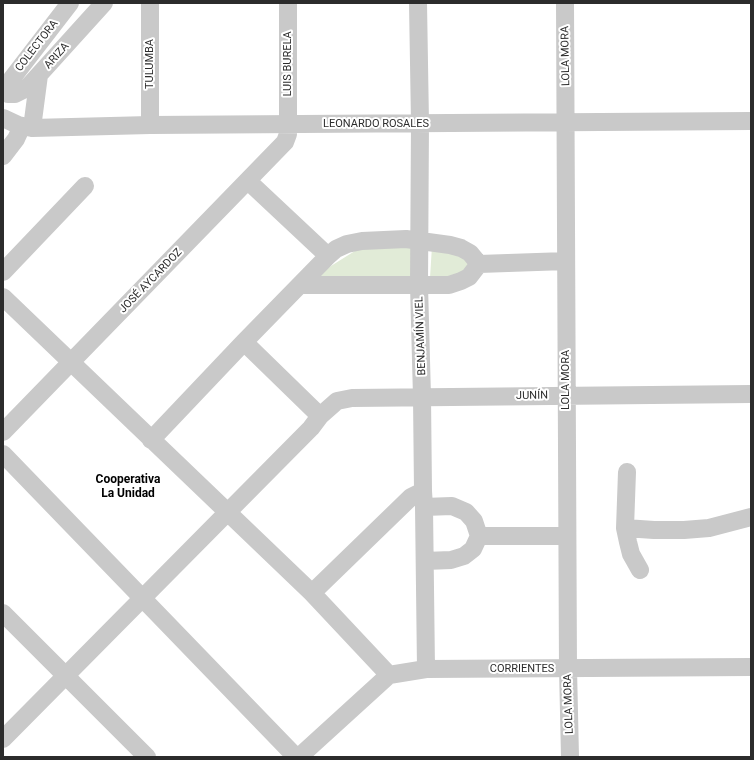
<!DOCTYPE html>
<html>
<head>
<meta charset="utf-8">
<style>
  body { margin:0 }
  #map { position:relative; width:754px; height:760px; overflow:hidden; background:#fff; font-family:Roboto,sans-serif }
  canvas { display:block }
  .frame { position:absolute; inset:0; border:4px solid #2c2c2c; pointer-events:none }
</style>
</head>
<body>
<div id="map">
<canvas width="754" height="760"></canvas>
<div class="frame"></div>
</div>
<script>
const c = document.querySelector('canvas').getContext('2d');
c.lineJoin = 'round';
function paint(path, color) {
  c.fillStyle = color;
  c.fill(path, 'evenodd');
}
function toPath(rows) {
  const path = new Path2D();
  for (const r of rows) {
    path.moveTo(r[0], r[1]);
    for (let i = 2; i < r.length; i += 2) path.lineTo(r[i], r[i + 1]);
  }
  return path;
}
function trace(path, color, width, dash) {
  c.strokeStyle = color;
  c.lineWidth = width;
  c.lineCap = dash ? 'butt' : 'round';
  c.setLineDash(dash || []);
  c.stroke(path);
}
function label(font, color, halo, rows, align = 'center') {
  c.font = font + ' Roboto,sans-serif';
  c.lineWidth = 4;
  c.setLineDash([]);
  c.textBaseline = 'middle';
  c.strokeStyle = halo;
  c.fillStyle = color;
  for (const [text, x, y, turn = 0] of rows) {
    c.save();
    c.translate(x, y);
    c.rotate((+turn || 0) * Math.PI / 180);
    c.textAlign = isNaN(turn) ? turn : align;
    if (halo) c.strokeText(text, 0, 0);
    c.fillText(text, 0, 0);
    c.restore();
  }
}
paint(toPath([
  [412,246,413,277,409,280,315,276,358,249],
  [432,246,466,258,469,264,458,276,430,278]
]), '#e1ebd7');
trace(toPath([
  [418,3,420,123,419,285,422,397,423,491,424,507,426,669],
  [565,3,568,668,570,757],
  [3,90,70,3],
  [3,91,8,94,15,94,27,88,104,3],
  [3,118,18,125,32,128,150,125,751,121],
  [150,125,150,3],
  [32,128,39,75],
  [3,156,16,139,22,126],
  [248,181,328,256],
  [479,264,566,261],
  [3,272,85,186],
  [3,297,312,593,389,675],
  [244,342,320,416],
  [3,432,285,142,288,134,288,3],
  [151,440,244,342,328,256,336,249,347,244,362,241,406,239,450,245,461,248,470,253,479,264,469,277,461,281,449,285,300,285],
  [3,454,296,757],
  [627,472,625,528,628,542,631,554,640,570],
  [424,507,452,506,466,512,474,521,479,536,473,549,464,556,451,560,425,561],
  [625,528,654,530,684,530,709,528,751,517],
  [479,536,567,536],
  [312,593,411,497,423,491],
  [3,613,147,757],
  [389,675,426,669,751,667],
  [3,739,311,428,320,416,337,401,352,398,751,394],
  [299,757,389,675]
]), '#c9c9c9', 18);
label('11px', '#2c2c2c', '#fff', [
  ["COLECTORA",37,46,-52],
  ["ARIZA",57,56,-48],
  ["LOLA MORA",566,56,-91],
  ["TULUMBA",150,64,-90],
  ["LUIS BURELA",288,64,-90],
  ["LEONARDO ROSALES",376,124],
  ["JOSÉ AYCARDOZ",151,281,-46],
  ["BENJAMÍN VIEL",421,336,-92],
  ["LOLA MORA",566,380,-90],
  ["JUNÍN",532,396,-1],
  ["CORRIENTES",522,669],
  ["LOLA MORA",569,704,-92]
]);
label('bold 12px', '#000', '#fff', [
  ["Cooperativa",128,480],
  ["La Unidad",128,494]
]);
</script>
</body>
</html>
